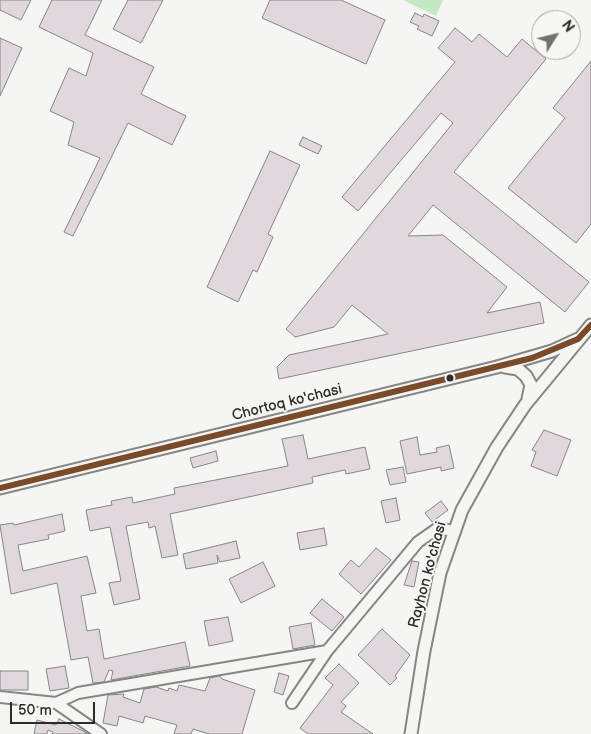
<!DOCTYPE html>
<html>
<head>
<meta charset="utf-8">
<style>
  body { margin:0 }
  #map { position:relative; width:591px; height:734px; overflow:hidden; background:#f5f5f3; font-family:"Balsamiq Sans",sans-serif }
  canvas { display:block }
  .north { position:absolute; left:531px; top:10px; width:50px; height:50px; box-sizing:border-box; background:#f6f6f2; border:1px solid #a5a5a2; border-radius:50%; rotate:54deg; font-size:14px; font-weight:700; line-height:20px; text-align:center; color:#2b2b2b }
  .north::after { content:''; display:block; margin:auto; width:18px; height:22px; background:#727271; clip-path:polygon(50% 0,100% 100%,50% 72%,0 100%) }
  .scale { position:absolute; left:10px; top:702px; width:85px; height:22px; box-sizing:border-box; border:2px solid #2b2b2b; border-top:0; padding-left:6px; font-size:15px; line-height:18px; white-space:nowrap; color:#2b2b2b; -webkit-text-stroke:4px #f6f6f2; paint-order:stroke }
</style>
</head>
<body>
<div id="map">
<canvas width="591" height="734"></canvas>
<div class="north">N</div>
<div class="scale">50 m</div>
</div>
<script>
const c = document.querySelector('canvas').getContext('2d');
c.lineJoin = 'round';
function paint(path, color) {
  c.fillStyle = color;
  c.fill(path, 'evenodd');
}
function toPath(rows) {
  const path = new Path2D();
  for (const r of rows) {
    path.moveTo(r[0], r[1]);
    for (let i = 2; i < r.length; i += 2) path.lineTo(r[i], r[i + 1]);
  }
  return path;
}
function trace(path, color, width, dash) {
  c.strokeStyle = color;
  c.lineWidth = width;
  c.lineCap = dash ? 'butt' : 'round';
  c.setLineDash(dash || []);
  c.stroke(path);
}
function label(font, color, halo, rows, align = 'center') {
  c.font = font + ' "Balsamiq Sans",sans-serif';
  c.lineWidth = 4;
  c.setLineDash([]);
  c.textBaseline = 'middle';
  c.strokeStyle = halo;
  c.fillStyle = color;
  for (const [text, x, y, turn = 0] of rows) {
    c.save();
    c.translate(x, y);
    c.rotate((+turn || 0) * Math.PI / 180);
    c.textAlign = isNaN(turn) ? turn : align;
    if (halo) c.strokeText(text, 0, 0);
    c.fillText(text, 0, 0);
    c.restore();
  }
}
paint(toPath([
  [403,0,443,0,436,16]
]), '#c7e8c7');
const building = toPath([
  [0,0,31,0,21,20,0,10,0,0],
  [52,0,102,0,85,35,154,67,141,94,186,116,172,145,128,123,73,236,64,232,100,158,68,145,74,122,50,111,69,68,86,76,93,53,39,27,52,0],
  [128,0,163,0,141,43,113,29,128,0],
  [270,0,341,0,385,20,366,64,262,18,270,0],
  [415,13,423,17,424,14,439,21,432,36,417,29,419,26,410,22,415,13],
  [455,28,472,42,479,34,507,57,522,39,546,59,454,172,589,282,565,312,433,205,408,236,443,235,507,287,487,313,540,302,544,323,279,379,277,367,289,355,388,334,352,305,334,327,295,337,286,329,453,123,441,113,358,211,342,197,455,62,438,48,455,28],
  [0,38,22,48,0,96,0,38],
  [591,61,591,224,576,243,508,188,565,118,553,108,591,61],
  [303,137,322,146,318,154,299,145,303,137],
  [270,151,300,165,268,234,273,237,257,272,253,270,238,302,207,287,270,151],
  [544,430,571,440,557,476,531,466,536,452,532,450,544,430],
  [303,435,308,459,365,447,370,469,346,474,345,470,312,477,313,483,170,514,178,555,162,558,155,526,149,528,148,522,126,526,140,599,114,605,109,583,121,581,110,527,90,531,86,510,112,505,111,501,132,497,133,503,175,494,174,488,288,466,282,439,303,435],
  [417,437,420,455,437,452,436,448,449,445,454,468,441,471,441,467,407,474,400,441,417,437],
  [216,451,218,461,193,468,190,458,216,451],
  [403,467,406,482,390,485,386,470,403,467],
  [396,498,400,520,386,523,381,501,396,498],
  [441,501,448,510,432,522,425,513,441,501],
  [62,514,65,531,48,535,49,539,18,545,23,571,87,556,96,593,81,596,87,631,99,629,104,659,185,642,190,666,111,680,113,671,109,670,104,682,93,683,88,657,71,660,57,583,11,594,0,525,13,523,14,525,62,514],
  [324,528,327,545,300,550,297,533,324,528],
  [236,541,240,558,220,562,217,555,218,563,186,569,183,554,236,541],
  [376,548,391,560,361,594,339,574,351,560,359,567,376,548],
  [412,561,419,562,414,587,404,585,412,561],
  [263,562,275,586,241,603,229,579,263,562],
  [322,599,344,617,332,631,310,613,322,599],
  [228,617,233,641,209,646,204,621,228,617],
  [311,623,315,645,293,649,289,627,311,623],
  [382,629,410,655,395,676,397,678,390,685,358,655,382,629],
  [339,664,359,683,341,702,346,706,341,712,373,734,308,734,300,728,333,685,325,678,339,664],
  [65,666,69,688,50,691,46,669,65,666],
  [0,671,28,671,28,690,0,690,0,671],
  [279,673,289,676,283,695,274,692,279,673],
  [220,676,222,679,255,690,242,734,209,734,193,729,191,734,174,734,177,725,145,716,143,723,119,716,117,726,103,723,108,695,124,694,123,697,140,703,144,689,156,687,168,691,169,688,177,691,179,685,205,691,210,678,220,676],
  [59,719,89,734,52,734,53,732,48,730,47,734,34,734,37,720,56,725,59,719]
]);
paint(building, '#e1d8de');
trace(building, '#868685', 1);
const minor = toPath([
  [0,697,56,703,78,693,327,651,418,542,438,528,453,531],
  [56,703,101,734],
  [292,703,327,651]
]);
const tertiary = toPath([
  [505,367,518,369,526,376,531,385,528,399],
  [0,488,497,367,552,351,578,339],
  [411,734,424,651,440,573,462,510,497,447,525,405,591,325]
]);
trace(minor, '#868685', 14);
trace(tertiary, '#868685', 15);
trace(minor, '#f5f5f3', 10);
trace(tertiary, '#f5f5f3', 11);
trace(toPath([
  [0,488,532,358,578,339,591,325]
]), '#7a4b2a', 6);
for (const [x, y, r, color] of [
  [450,378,4.5,"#2b2b2b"]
]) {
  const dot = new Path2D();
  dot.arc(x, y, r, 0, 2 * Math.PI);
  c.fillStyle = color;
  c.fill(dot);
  trace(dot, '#f6f6f2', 2);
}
label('15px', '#2b2b2b', '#f6f6f2', [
  ["Chortoq ko'chasi",287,403,-14],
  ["Rayhon ko'chasi",428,575,-75]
]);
</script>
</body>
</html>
